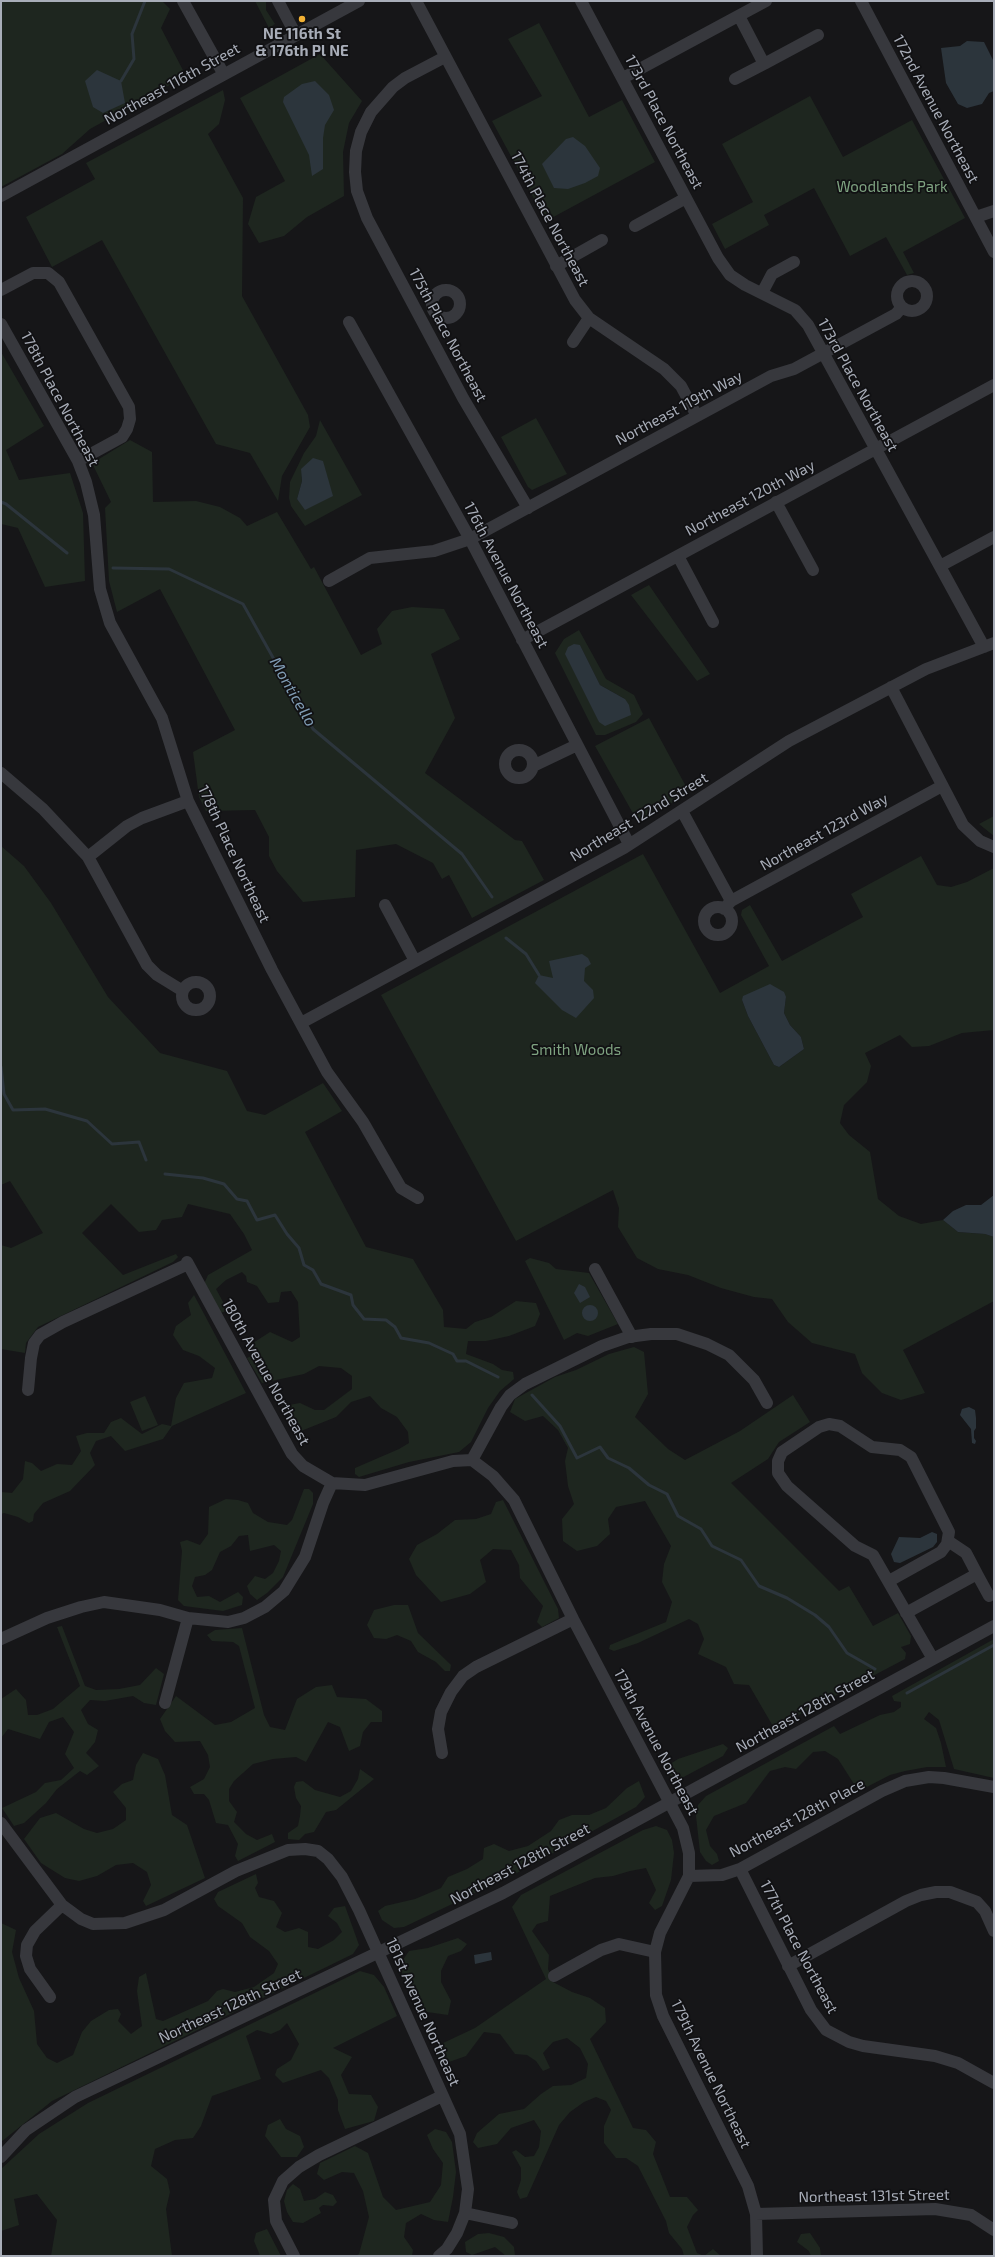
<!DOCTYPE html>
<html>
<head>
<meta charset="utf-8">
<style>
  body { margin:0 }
  #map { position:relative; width:995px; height:2257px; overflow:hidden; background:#161618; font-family:"Exo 2",sans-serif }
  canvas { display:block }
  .frame { position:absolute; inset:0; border:2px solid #a8adb8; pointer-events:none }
</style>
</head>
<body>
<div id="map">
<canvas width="995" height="2257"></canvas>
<div class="frame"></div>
</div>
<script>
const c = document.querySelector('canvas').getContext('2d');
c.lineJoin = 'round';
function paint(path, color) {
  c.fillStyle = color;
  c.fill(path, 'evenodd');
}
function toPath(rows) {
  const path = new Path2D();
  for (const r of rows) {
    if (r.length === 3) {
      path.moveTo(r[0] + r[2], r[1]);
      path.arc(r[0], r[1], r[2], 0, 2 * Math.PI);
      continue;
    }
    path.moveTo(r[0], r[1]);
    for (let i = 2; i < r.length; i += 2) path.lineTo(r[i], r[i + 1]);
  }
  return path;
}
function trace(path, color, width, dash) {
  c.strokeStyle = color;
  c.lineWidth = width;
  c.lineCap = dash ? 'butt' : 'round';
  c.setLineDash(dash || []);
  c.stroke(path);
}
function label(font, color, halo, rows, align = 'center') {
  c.font = font + ' "Exo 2",sans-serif';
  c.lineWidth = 3.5;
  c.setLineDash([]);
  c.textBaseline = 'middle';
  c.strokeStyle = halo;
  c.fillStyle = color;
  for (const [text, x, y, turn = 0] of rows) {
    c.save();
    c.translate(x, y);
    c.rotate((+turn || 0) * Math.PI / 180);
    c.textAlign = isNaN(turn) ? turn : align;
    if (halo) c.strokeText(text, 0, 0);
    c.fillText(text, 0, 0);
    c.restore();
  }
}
paint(toPath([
  [1,1,162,1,170,9,161,28,186,76,90,129,62,154,1,187],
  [255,1,266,1,266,10,275,24,269,28],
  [539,23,589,117,622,100,655,162,546,221,492,121,542,96,508,39],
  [320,54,362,101,349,123,343,152,344,196,307,217,284,236,259,243,248,224,256,197,285,181,240,98],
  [223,90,225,100,219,124,208,134,243,198,242,296,308,415,310,427,282,476,278,501,250,453,216,444,102,240,52,267,26,217,95,179,86,163],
  [810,96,843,157,912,120,965,218,903,252,914,273,907,275,886,237,850,256,814,188,764,215,769,225,725,249,712,224,753,202,722,144],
  [1,352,44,426,6,450,19,480,70,473,83,513,85,581,45,587,18,528,1,524],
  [536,418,567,474,532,490,528,487,501,437],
  [320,420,362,495,305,526,291,506,289,498,290,482,304,453,316,436],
  [301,469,306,510,297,499,302,481],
  [130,440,152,452,153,502,196,501,220,507,240,518,247,526,277,512,311,569,314,567,361,655,382,644,377,629,392,611,412,607,444,609,460,639,431,654,455,718,425,773,515,840,522,841,544,880,472,918,449,875,442,879,433,863,396,844,356,850,355,897,303,902,277,871,269,856,269,837,255,810,206,811,199,797,193,752,235,730,160,589,117,612,109,581,105,508,111,502,93,465,99,459],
  [649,585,710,674,697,681,631,595],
  [579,630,606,679,634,695,643,714,636,722,605,735,596,735,555,653,564,639],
  [580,645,600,685,625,699,599,722],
  [649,718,689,792,639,824,595,746],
  [994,816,994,836,979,824],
  [1,846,24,866,51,903,108,997,160,1053,227,1071,247,1111,265,1115,323,1083,342,1111,305,1132,366,1247,413,1259,443,1310,444,1327,466,1329,475,1322,491,1317,516,1301,536,1303,540,1314,535,1326,509,1336,486,1341,468,1341,466,1354,493,1364,502,1370,513,1372,514,1379,500,1391,488,1408,471,1442,459,1452,409,1462,359,1477,355,1474,355,1468,399,1449,409,1443,408,1432,397,1417,381,1408,370,1396,351,1402,336,1417,301,1431,292,1426,286,1410,289,1405,300,1403,315,1410,324,1410,352,1389,352,1376,341,1368,319,1366,304,1374,262,1383,247,1358,255,1354,253,1343,270,1332,292,1342,300,1337,298,1302,291,1291,281,1292,279,1302,268,1303,257,1286,247,1282,246,1276,242,1272,226,1280,216,1289,228,1311,219,1313,204,1284,208,1275,252,1250,244,1234,230,1214,188,1204,182,1217,162,1220,156,1230,139,1232,111,1204,82,1233,123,1275,176,1254,178,1257,173,1262,38,1327,26,1343,25,1353,1,1349,1,1245,11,1248,43,1233,10,1181,1,1185],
  [643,854,720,993,769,966,741,915,742,910,750,905,782,961,863,917,851,894,921,856,937,885,951,887,967,882,994,868,994,1030,962,1033,929,1046,912,1047,900,1035,865,1053,871,1066,867,1082,844,1105,840,1123,849,1135,870,1152,878,1199,899,1216,921,1224,943,1220,958,1232,985,1234,994,1237,994,1301,903,1350,925,1393,901,1400,882,1393,862,1373,855,1354,812,1343,788,1322,772,1299,754,1297,721,1288,688,1275,658,1269,637,1258,618,1227,619,1208,613,1190,516,1241,381,995],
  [786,997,784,1013,790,1025,801,1037,804,1049,779,1067,774,1065,748,1016,742,1000],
  [530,1258,549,1263,556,1269,589,1273,618,1324,588,1336,577,1333,564,1340,525,1261],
  [194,1295,246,1393,172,1426,163,1439,125,1451,111,1436,96,1441,90,1453,95,1465,70,1491,43,1503,34,1514,33,1521,29,1523,18,1517,4,1513,1,1514,1,1492,12,1493,23,1479,25,1461,32,1463,41,1471,57,1464,72,1465,81,1451,76,1436,87,1433,104,1433,111,1422,121,1418,142,1434,162,1424,171,1426,176,1398,184,1383,212,1378,215,1368,199,1356,183,1350,173,1335,176,1326,191,1315,188,1303],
  [634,1347,644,1352,648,1394,635,1417,668,1449,685,1460,740,1431,793,1395,810,1422,779,1442,768,1459,731,1483,839,1591,849,1586,873,1626,898,1613,911,1636,910,1644,901,1647,906,1653,905,1659,774,1728,749,1685,734,1684,726,1667,698,1654,704,1639,698,1624,689,1619,638,1643,614,1651,609,1649,610,1645,666,1622,672,1602,662,1582,664,1564,671,1546,645,1501,616,1507,608,1519,610,1534,597,1546,577,1551,563,1541,562,1519,574,1504,568,1486,565,1461,568,1448,558,1430,543,1416,525,1421,510,1412,515,1399,555,1377,576,1370,609,1354],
  [145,1396,158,1425,142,1431,130,1402],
  [304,1489,309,1489,313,1493,313,1504,283,1577,267,1593,257,1600,250,1594,247,1586,255,1576,265,1579,273,1573,279,1561,281,1551,274,1545,250,1551,248,1535,239,1536,231,1546,220,1552,212,1570,205,1575,195,1577,192,1586,197,1597,209,1596,220,1602,238,1592,243,1597,242,1605,223,1611,184,1606,178,1600,182,1551,180,1542,187,1540,200,1545,208,1534,209,1507,226,1499,238,1500,248,1503,253,1513,268,1522,287,1525,292,1520],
  [503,1500,558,1609,559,1618,542,1627,537,1622,543,1606,520,1578,519,1565,511,1550,493,1549,480,1560,486,1582,470,1594,441,1602,416,1575,409,1559,417,1545,437,1534,455,1520,476,1519,491,1514,496,1502],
  [394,1605,408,1605,418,1633,451,1665,450,1671,445,1671,436,1662,418,1652,411,1641,397,1635,386,1639,374,1638,367,1625,374,1610],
  [62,1626,85,1686,96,1690,119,1689,140,1685,156,1668,164,1674,156,1705,144,1703,133,1696,105,1701,90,1700,81,1710,88,1724,98,1730,95,1742,86,1753,99,1766,87,1775,80,1771,57,1789,46,1803,24,1823,14,1826,2,1808,36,1792,45,1783,61,1780,74,1768,65,1754,74,1732,63,1717,49,1722,40,1739,8,1729,1,1738,1,1699,16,1689,26,1700,28,1715,37,1715,53,1709,80,1686,57,1627],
  [242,1628,264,1715,270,1727,285,1730,297,1699,316,1687,332,1685,337,1697,366,1699,382,1711,382,1722,371,1722,363,1732,360,1746,349,1751,340,1727,328,1722,306,1762,296,1757,273,1759,253,1764,234,1781,229,1789,229,1801,237,1812,234,1822,246,1834,257,1840,272,1834,275,1842,238,1861,235,1856,238,1844,228,1825,216,1823,209,1800,204,1794,194,1794,190,1787,204,1779,210,1767,208,1755,200,1741,175,1742,165,1731,160,1719,176,1696,215,1725,231,1722,255,1708,239,1646,233,1642,212,1641,207,1635,215,1630],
  [994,1639,994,1778,954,1769,939,1720,929,1712,924,1719,936,1728,941,1743,946,1767,927,1767,905,1771,890,1775,861,1790,854,1784,838,1759,825,1751,813,1752,796,1769,785,1767,770,1771,746,1803,714,1816,706,1830,710,1846,717,1854,719,1861,712,1865,706,1861,700,1852,696,1816,698,1805,706,1796,834,1726,840,1734,880,1715,894,1712,901,1707,901,1702,894,1701,892,1696],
  [723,1744,728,1748,723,1756,678,1780,674,1780,666,1770,667,1766,678,1759],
  [143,1753,158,1759,165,1775,172,1815,187,1825,205,1878,146,1906,143,1901,151,1885,147,1872,133,1863,116,1865,97,1876,79,1881,65,1878,41,1863,24,1839,40,1818,56,1813,84,1829,97,1833,113,1829,126,1820,126,1808,113,1792,122,1784,133,1780,136,1765],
  [360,1769,374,1779,336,1810,326,1812,314,1832,305,1834,299,1840,288,1839,288,1833,298,1826,300,1816,301,1806,296,1798,294,1787,296,1782,303,1781,315,1790,340,1797,351,1791,358,1779],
  [639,1781,645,1797,636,1807,515,1874,404,1927,394,1928,382,1920,378,1911,385,1906,415,1899,441,1888,448,1877,467,1869,483,1859,484,1848,494,1844,509,1851,528,1846,551,1831,559,1820,572,1815,589,1815,606,1808,627,1788],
  [656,1826,667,1830,672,1840,674,1853,671,1880,662,1906,655,1910,649,1903,656,1890,646,1868,630,1871,613,1876,595,1878,550,1896,548,1921,537,1924,532,1931,549,1955,548,1969,553,1982,572,1992,590,1998,605,2008,606,2022,590,2039,633,2128,646,2130,656,2142,653,2154,670,2197,687,2197,698,2210,693,2215,687,2227,697,2253,704,2256,713,2249,721,2256,684,2256,682,2249,669,2233,666,2221,638,2166,626,2158,616,2158,604,2143,604,2126,611,2110,606,2101,596,2097,584,2102,570,2112,559,2125,527,2197,520,2199,517,2192,521,2180,521,2168,512,2152,516,2150,525,2157,534,2156,539,2147,541,2131,534,2120,511,2128,497,2144,478,2148,473,2142,477,2133,499,2114,524,2109,541,2094,553,2086,571,2085,586,2078,588,2064,580,2048,567,2038,553,2042,543,2053,550,2068,543,2071,536,2061,527,2055,515,2054,500,2034,484,2032,466,2056,449,2062,438,2058,435,2053,441,2044,475,2028,546,1979,512,1907,521,1895,643,1830],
  [256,1874,258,1883,255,1888,259,1897,274,1901,282,1913,276,1927,285,1932,299,1928,308,1932,308,1947,318,1949,334,1940,342,1932,337,1923,328,1916,334,1908,345,1906,359,1945,353,1954,52,2101,1,2142,1,1923,16,1930,12,1952,19,1978,34,2011,37,2044,47,2058,57,2063,73,2055,82,2032,91,2021,109,2010,118,2009,121,2014,118,2021,131,2034,142,2026,137,1991,139,1977,146,1973,156,2019,163,2021,208,2001,217,1991,223,1989,235,1992,254,1987,274,1973,278,1964,269,1951,250,1937,242,1923,218,1906,214,1899,218,1892],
  [458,1938,467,1944,461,1951,448,1956,441,1971,441,1982,451,2001,448,2015,427,2012,417,2002,406,1984,399,1966,409,1951,428,1948],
  [360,1971,374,1975,384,1987,397,2016,333,2048,352,2057,341,2075,349,2094,371,2095,378,2107,374,2121,345,2129,338,2110,338,2100,329,2078,321,2070,283,2083,275,2075,277,2069,291,2060,299,2044,287,2023,280,2030,271,2034,257,2030,246,2036,261,2079,212,2096,201,2126,193,2138,175,2140,155,2149,151,2166,167,2179,170,2192,166,2209,172,2256,51,2256,57,2220,37,2194,14,2199,19,2225,1,2231,1,2169,39,2134,88,2103],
  [280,2119,286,2129,300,2136,304,2147,297,2157,281,2157,265,2136,268,2125],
  [435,2129,446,2132,452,2142,456,2172,453,2197,448,2222,434,2220,421,2214,406,2223,404,2237,413,2250,412,2256,355,2256,359,2254,369,2217,363,2191,354,2173,342,2172,324,2180,317,2174,320,2163,355,2146,368,2153,383,2197,396,2210,430,2202,441,2185,443,2163,433,2149,427,2135],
  [293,2184,300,2189,304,2201,315,2199,325,2192,333,2195,337,2202,333,2206,323,2205,319,2208,321,2213,303,2223,293,2222,287,2212,284,2201,287,2190],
  [267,2229,281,2256,260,2256,259,2253,254,2241,256,2233],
  [489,2233,504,2237,514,2247,515,2256,506,2256,495,2247,472,2255,466,2252,465,2242,478,2234],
  [810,2233,820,2248,821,2256,811,2256,809,2251,797,2242,801,2234]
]), '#1e261f');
paint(toPath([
  [967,41,984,42,994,62,994,91,989,93,982,104,967,108,958,104,946,83,941,48,960,46],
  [97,70,121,81,125,103,103,113,93,107,85,81],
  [315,81,329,95,334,110,325,125,323,138,323,169,312,176,309,155,283,102,284,97,302,84],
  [573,137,585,146,600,168,598,176,585,183,568,189,554,188,542,164,566,139],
  [313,458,323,461,333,496,305,510,297,499,302,481,301,469],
  [574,644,580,645,600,685,625,699,629,705,631,715,605,726,599,722,565,654,568,647],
  [582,954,588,958,591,964,585,968,584,981,593,990,594,998,576,1018,562,1010,535,983,539,975,553,978,549,961],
  [770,984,784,992,786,997,784,1013,790,1025,801,1037,804,1049,779,1067,774,1065,748,1016,742,1000,743,996],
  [994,1195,994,1237,985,1234,958,1232,943,1220,953,1211,966,1205,981,1205],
  [579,1284,585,1287,590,1297,580,1303,574,1293],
  [590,1313,8],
  [969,1407,975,1410,976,1418,976,1428,974,1431,974,1438,976,1441,975,1444,972,1443,971,1429,960,1415,962,1409],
  [932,1532,937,1534,937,1542,933,1547,900,1563,894,1562,891,1554,899,1537,920,1538],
  [491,1952,492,1960,475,1964,474,1955]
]), '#2c353c');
trace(toPath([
  [121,81,134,59,132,34,145,1],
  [1,502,6,504,67,553],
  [113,568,169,569,243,604,313,729,462,854,492,897],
  [506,938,526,954,539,975],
  [1,1067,4,1094,13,1110,45,1109,87,1121,112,1144,139,1142,146,1160],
  [165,1174,203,1178,224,1184,237,1199,247,1201,257,1220,275,1215,287,1234,299,1248,304,1265,313,1270,321,1284,351,1295,353,1305,364,1319,386,1320,395,1327,401,1338,429,1343,453,1354,457,1361,466,1361,498,1377],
  [532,1395,560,1426,577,1458,600,1447,608,1458,629,1468,649,1485,667,1494,678,1516,701,1529,712,1546,741,1560,759,1586,787,1598,815,1615,829,1627,847,1653,875,1669],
  [907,1693,994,1645]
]), '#2c353c', 3);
trace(toPath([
  [183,1,223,73],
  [278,1,296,35],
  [416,1,575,300,589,318,664,369,681,386,697,416],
  [581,1,718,258,730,275,745,285,795,310,808,325,984,647],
  [861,1,994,252],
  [739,16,764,64,818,35],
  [445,57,405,78,393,87,371,112,361,132,356,151,355,172,357,191,367,218,463,398,528,508],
  [623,78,766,1],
  [735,79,764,64],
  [1,196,359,1],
  [976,217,994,211],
  [635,226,686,198],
  [556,266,602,240],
  [912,296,15],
  [1,290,33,273,48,273,59,282,129,407,130,419,127,429,122,437,78,461],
  [446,304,14],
  [762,293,772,274,794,262],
  [349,322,470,539,629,844],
  [1,324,78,461,86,482,94,515,100,589,110,623,162,718,188,801,272,970,327,1072,363,1122,401,1188,418,1198],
  [573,342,589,318],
  [776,502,813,570],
  [678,556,713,622],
  [940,566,994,537],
  [329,581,370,558,434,551,470,539,771,376,794,369,833,348,896,314,902,307],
  [522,640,994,385],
  [891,687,963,825,980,841,994,847],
  [519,764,14],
  [533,766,577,745],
  [1,773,43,809,88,857,147,965,157,975,183,991],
  [682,811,731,901],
  [88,857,127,826,142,818,188,801],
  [385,905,415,961],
  [718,921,14],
  [724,909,731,901,942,786],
  [196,996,14],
  [301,1023,624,848,789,741,926,669,994,643],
  [187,1262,292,1454,303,1466,332,1483],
  [595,1269,632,1337],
  [28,1390,31,1358,34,1343,40,1335,63,1322,188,1264],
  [472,1460,493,1476,514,1500,573,1619,683,1828,689,1853,689,1876,660,1933,655,1952,656,1995,663,2016,748,2186,756,2214,757,2256],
  [977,1574,989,1596],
  [889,1581,941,1552,947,1544,949,1532,911,1457,900,1450,872,1447,840,1426,829,1424,819,1427,782,1452,778,1461,778,1473,787,1486,855,1546,873,1555,933,1659],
  [906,1613,977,1574,966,1553,948,1541],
  [1,1639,47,1618,81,1607,104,1602,160,1610,188,1618,228,1622,244,1618,265,1607,284,1591,305,1557,323,1503,332,1483,365,1485,453,1461,472,1460,501,1407,510,1395,525,1384,602,1346,628,1337,651,1334,677,1334,707,1344,729,1355,754,1380,767,1403],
  [165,1703,188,1618],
  [442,1753,438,1729,441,1712,451,1692,463,1676,476,1667,573,1619],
  [1,1823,62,1905,81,1919,93,1924,125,1923,164,1910,236,1871,288,1850,305,1849,318,1851,328,1859,342,1877,359,1910,460,2134,468,2189,465,2213,457,2233,447,2249,439,2256],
  [740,1869,811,2010,826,2030,849,2042,863,2046,935,2056,958,2063,994,2083],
  [689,1876,722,1875,740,1869,882,1791,905,1781,929,1777,944,1778,994,1787],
  [788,1966,906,1901,921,1895,936,1892,950,1892,977,1902,985,1911,994,1931],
  [554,1976,601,1950,619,1944,655,1952],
  [50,1997,30,1969,26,1956,27,1945,35,1931,62,1905],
  [1,2157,26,2130,75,2097,503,1893,994,1626],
  [465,2213,512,2223],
  [756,2214,935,2209,971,2215,994,2230],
  [294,2256,276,2221,274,2200,283,2181,299,2167,319,2155,442,2096]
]), '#37383d', 12);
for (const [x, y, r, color] of [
  [302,19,4,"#f2b134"]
]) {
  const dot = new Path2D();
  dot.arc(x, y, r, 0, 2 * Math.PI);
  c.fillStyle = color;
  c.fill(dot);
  trace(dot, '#111113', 1.5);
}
label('bold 15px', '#a8adb8', '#111113', [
  ["NE 116th St",302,34],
  ["& 176th Pl NE",302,51]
]);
label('15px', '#a8adb8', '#111113', [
  ["Northeast 116th Street",172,84,-29],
  ["172nd Avenue Northeast",936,109,62],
  ["173rd Place Northeast",664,122,62],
  ["174th Place Northeast",550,219,62],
  ["175th Place Northeast",448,335,62],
  ["173rd Place Northeast",858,385,61],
  ["178th Place Northeast",60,399,62],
  ["Northeast 119th Way",679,408,-28],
  ["Northeast 120th Way",750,498,-28],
  ["176th Avenue Northeast",506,575,62],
  ["Northeast 122nd Street",639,817,-31],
  ["Northeast 123rd Way",824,832,-29],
  ["178th Place Northeast",234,854,65],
  ["180th Avenue Northeast",266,1372,61],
  ["Northeast 128th Street",805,1711,-29],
  ["179th Avenue Northeast",656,1742,62],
  ["Northeast 128th Place",797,1818,-28],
  ["Northeast 128th Street",520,1864,-28],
  ["177th Place Northeast",799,1947,62],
  ["Northeast 128th Street",230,2006,-25],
  ["181st Avenue Northeast",423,2012,66],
  ["179th Avenue Northeast",711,2074,64],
  ["Northeast 131st Street",874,2196,-1]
]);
label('15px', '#7fa381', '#111113', [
  ["Woodlands Park",892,187],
  ["Smith Woods",576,1050]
]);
label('italic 16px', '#7f9bb3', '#111113', [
  ["Monticello",293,692,60]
]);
</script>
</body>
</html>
